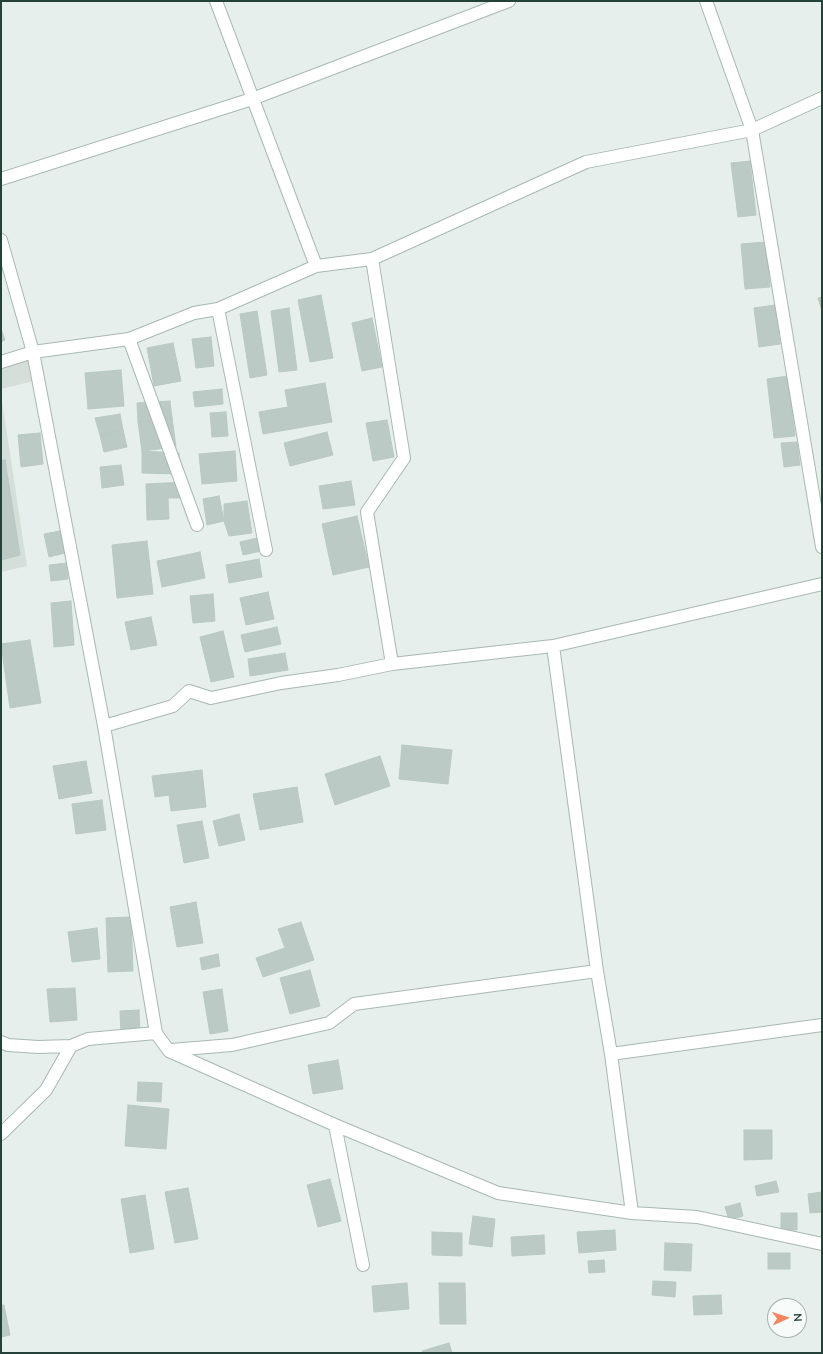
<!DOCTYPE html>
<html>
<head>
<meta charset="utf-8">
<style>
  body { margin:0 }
  #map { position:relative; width:823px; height:1354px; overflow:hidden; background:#e6efeb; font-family:Mulish,sans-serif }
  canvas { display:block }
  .frame { position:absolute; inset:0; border:2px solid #24423a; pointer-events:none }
  .north { position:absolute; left:767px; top:1298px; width:40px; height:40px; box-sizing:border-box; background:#f7fbf9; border:1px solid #a3b1ad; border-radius:50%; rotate:87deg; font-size:11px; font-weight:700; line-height:16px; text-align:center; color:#24423a }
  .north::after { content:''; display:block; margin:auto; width:14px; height:18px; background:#f4845f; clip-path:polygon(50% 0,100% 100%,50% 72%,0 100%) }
</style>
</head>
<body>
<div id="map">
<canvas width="823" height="1354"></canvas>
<div class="frame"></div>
<div class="north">N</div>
</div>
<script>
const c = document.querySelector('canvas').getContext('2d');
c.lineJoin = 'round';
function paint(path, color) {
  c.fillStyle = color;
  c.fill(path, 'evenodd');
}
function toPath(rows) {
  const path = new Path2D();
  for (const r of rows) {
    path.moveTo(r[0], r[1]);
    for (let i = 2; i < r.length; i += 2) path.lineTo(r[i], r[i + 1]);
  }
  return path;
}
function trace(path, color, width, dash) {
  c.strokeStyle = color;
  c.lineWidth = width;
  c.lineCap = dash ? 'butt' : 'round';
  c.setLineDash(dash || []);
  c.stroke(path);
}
paint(toPath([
  [30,352,34,381,1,389,1,362],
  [1,394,27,566,1,572]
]), '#d4dfda');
const building = toPath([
  [750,161,756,215,738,217,731,163,750,161],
  [766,242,770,287,745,289,741,244,766,242],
  [321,295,333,358,310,362,298,300,321,295],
  [822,297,822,311,818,298,822,297],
  [775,305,780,344,759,347,754,308,775,305],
  [289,308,297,370,279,372,271,311,289,308],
  [257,311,267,375,250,378,240,314,257,311],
  [372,318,382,367,362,371,352,323,372,318],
  [1,329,5,340,1,342,1,329],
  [211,337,214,366,196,368,192,339,211,337],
  [173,343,181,381,154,386,147,348,173,343],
  [121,370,124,406,88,409,85,373,121,370],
  [788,376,795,436,774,438,767,379,788,376],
  [325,383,332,422,263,434,259,412,288,407,285,390,325,383],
  [222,389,223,404,195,407,193,392,222,389],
  [170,401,172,418,138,422,137,403,170,401],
  [226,412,228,436,212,437,210,413,226,412],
  [120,414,123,430,100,435,95,418,120,414],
  [172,418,176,447,142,451,138,422,172,418],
  [387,420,394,457,373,461,366,423,387,420],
  [123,430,127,447,104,452,100,435,123,430],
  [327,432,333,455,290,466,284,443,327,432],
  [40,433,43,464,21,467,18,435,40,433],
  [797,442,800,465,784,467,781,443,797,442],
  [142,451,179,453,179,474,142,473,142,451],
  [235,451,237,481,202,484,199,454,235,451],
  [5,460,20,555,1,560,1,461,5,460],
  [121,465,124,485,102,488,100,467,121,465],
  [351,481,355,505,323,509,319,486,351,481],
  [186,482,187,498,168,498,169,519,147,520,146,484,186,482],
  [219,496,224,521,207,525,203,499,219,496],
  [247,501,252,533,229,536,224,521,224,504,247,501],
  [357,516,369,567,333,575,322,524,357,516],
  [65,530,69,552,49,557,44,534,65,530],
  [257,538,266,550,243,555,240,542,257,538],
  [147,541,153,594,117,598,112,545,147,541],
  [200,552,205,578,162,587,157,561,200,552],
  [259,559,262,577,229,583,226,565,259,559],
  [66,563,68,579,51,581,49,565,66,563],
  [268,592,274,619,246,625,240,598,268,592],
  [213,594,215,621,193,623,190,596,213,594],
  [71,601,74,645,54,647,51,603,71,601],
  [151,617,157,645,131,650,125,622,151,617],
  [277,627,281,644,245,652,241,635,277,627],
  [223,631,234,677,211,682,200,637,223,631],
  [30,640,41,703,10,708,1,644,30,640],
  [285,653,288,670,250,676,248,659,285,653],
  [402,745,452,750,448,784,399,779,402,745],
  [380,756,390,786,335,805,325,774,380,756],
  [86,761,92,793,59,799,53,766,86,761],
  [202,770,206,807,171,811,169,795,155,797,152,776,202,770],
  [297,787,303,822,260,830,253,794,297,787],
  [102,800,106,830,76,834,72,804,102,800],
  [239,814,245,840,219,846,213,821,239,814],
  [202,821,209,858,184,863,177,825,202,821],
  [196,902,203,943,177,947,170,907,196,902],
  [131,917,133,971,108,972,106,918,131,917],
  [301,922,314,960,263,977,256,958,285,948,278,929,301,922],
  [97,928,100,959,72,962,68,932,97,928],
  [218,954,220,966,202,970,200,958,218,954],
  [310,970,320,1006,290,1014,280,978,310,970],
  [75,988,77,1020,50,1022,47,989,75,988],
  [222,989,228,1031,210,1034,203,992,222,989],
  [139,1010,140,1034,121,1035,120,1011,139,1010],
  [338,1060,343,1089,313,1094,308,1065,338,1060],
  [138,1082,162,1083,161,1102,137,1101,138,1082],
  [128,1105,169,1109,166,1149,125,1146,128,1105],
  [744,1130,772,1130,772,1159,744,1160,744,1130],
  [330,1179,341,1221,318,1227,307,1185,330,1179],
  [776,1181,779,1192,757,1196,755,1186,776,1181],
  [188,1188,198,1239,175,1243,165,1192,188,1188],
  [822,1192,822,1212,810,1213,808,1194,822,1192],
  [145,1195,154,1249,130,1253,121,1199,145,1195],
  [740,1203,743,1216,729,1220,725,1207,740,1203],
  [781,1213,797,1213,797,1230,781,1230,781,1213],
  [473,1216,495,1219,492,1247,469,1244,473,1216],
  [615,1230,616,1250,579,1253,577,1232,615,1230],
  [432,1232,462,1233,462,1256,432,1255,432,1232],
  [544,1235,545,1254,512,1256,511,1237,544,1235],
  [665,1243,692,1244,691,1271,664,1270,665,1243],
  [768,1253,790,1253,790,1269,768,1269,768,1253],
  [604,1260,605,1272,589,1273,588,1261,604,1260],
  [653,1281,676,1282,675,1297,652,1295,653,1281],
  [407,1283,409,1309,374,1312,372,1286,407,1283],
  [439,1283,465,1283,466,1324,440,1324,439,1283],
  [721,1295,722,1314,694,1315,693,1296,721,1295],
  [1,1305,4,1305,10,1335,1,1337,1,1305],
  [449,1343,452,1353,423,1353,422,1351,449,1343]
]);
paint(building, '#bbcac4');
trace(building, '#b8c9c2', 1);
const minor = toPath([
  [216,1,316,266],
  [706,1,752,130,822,547],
  [1,179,252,99,509,1],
  [1,240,33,352,104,726,156,1033,169,1051,335,1125,498,1193,632,1213,697,1217,822,1244],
  [372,259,404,458,367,512,392,664],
  [218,309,266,550],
  [129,339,197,525],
  [1,362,33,352,129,339,194,313,218,309,316,266,372,259,586,162,752,130,822,98],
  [553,646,597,971,611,1054,632,1213],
  [104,726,173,706,189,691,211,698,281,683,338,675,392,664,553,646,822,584],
  [1,1042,8,1045,38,1047,71,1046,88,1039,156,1033],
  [171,1050,232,1045,329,1023,354,1004,597,971],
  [611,1054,822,1025],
  [335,1125,363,1265],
  [1,1134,46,1090,71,1046]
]);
trace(minor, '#a8b8b2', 14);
trace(minor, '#fff', 12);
</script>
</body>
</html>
